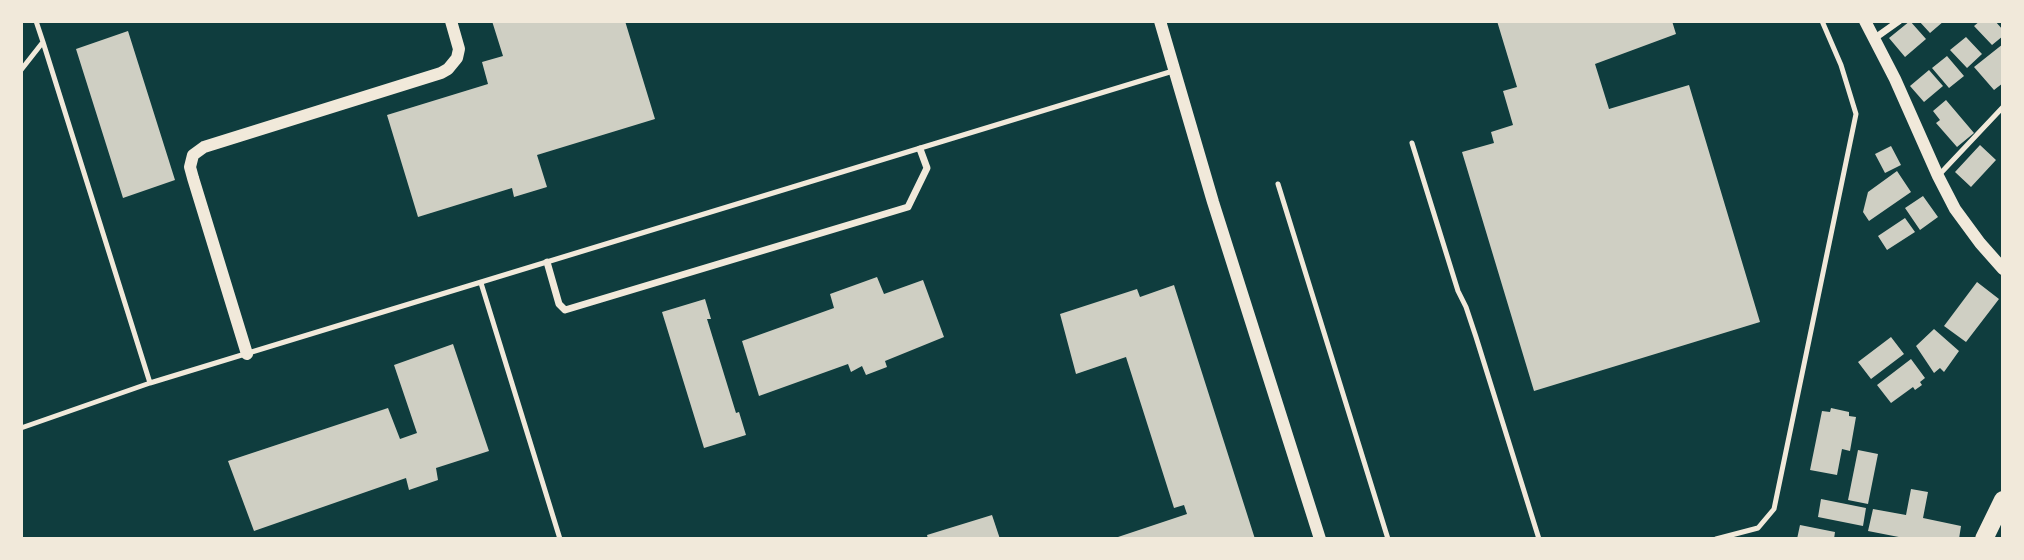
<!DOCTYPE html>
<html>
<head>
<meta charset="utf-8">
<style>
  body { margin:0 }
  #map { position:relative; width:2024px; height:560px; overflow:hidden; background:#0f3d3e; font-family:Rubik,sans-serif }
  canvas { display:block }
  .frame { position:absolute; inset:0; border:23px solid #f1e9da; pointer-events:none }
</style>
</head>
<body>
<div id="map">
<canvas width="2024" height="560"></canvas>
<div class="frame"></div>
</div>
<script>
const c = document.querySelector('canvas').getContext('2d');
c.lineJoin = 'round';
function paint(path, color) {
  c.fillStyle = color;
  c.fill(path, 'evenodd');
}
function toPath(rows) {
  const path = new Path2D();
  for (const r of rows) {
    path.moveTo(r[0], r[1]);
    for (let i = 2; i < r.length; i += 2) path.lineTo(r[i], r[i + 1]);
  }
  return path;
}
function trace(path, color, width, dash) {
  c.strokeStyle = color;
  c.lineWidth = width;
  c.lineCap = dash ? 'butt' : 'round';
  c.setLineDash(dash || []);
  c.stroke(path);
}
paint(toPath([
  [492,21,625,21,655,119,537,155,547,187,514,197,512,188,418,217,387,115,488,84,482,62,503,56],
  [1497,21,1672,21,1676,34,1595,64,1609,109,1689,85,1760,322,1534,391,1462,152,1494,143,1491,132,1513,125,1503,91,1517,87],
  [1910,21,1926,39,1905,57,1889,38],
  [1919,21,1944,21,1930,33],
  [1980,21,1995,21,2003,30,2003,36,1992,45,1974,26],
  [128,31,175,180,123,198,76,49],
  [1966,37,1982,54,1967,68,1950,50],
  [2003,44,2003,83,1994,90,1974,67],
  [1947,56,1964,76,1949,88,1932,68],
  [1929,70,1943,86,1924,102,1910,86],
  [1946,100,1974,133,1957,147,1936,123,1940,120,1933,111],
  [1980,145,1996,160,1971,187,1955,172],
  [1891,146,1901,165,1885,173,1875,154],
  [1897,171,1911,192,1869,221,1863,212,1868,192],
  [1923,196,1938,217,1920,230,1905,208],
  [1905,218,1915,232,1887,250,1878,236],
  [877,277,884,294,923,280,944,337,885,361,887,367,866,375,862,366,851,372,848,364,759,396,742,341,834,308,830,294],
  [1977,282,1999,299,1966,342,1944,326],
  [1174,285,1255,539,1112,539,1187,514,1184,505,1174,508,1126,357,1076,374,1060,314,1137,289,1140,297],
  [705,299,711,319,707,319,736,413,739,412,746,435,704,448,662,312],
  [1934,329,1959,351,1944,372,1940,368,1934,373,1916,346],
  [1891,337,1904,354,1871,379,1858,362],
  [453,344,489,451,436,468,438,480,409,490,406,478,254,531,228,461,388,408,400,439,417,433,394,365],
  [1911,359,1925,378,1920,382,1922,385,1915,390,1913,387,1891,403,1877,385],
  [1831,408,1849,412,1849,416,1856,417,1850,451,1842,449,1837,475,1810,470,1822,411,1830,412],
  [1858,450,1878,454,1868,504,1848,500],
  [1911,489,1928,492,1923,518,1961,526,1959,539,1909,539,1868,531,1873,509,1906,515],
  [1821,499,1866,508,1863,526,1818,517],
  [992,515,1000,539,928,539,927,535],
  [1800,525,1835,532,1834,539,1797,539]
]), '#cfcfc3');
trace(toPath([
  [43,42,150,383],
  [21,70,43,42,36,21],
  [1412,143,1458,291,1466,307,1476,337,1539,539],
  [1938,176,2003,107],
  [1278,184,1388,539],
  [481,283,560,539],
  [21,428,150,383,1173,71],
  [1716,539,1758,528,1774,509,1856,114,1841,65,1822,21]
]), '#f1e9da', 5);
trace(toPath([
  [1875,38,1899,21],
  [547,262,559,304,565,310,908,207,927,168,920,149]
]), '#f1e9da', 7);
trace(toPath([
  [1160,21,1213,202,1320,539],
  [1865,21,1895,79,1938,176,1955,209,1980,243,2003,269],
  [247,354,193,178,190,167,193,155,204,147,441,73,448,69,457,58,459,49,451,21]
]), '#f1e9da', 12);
trace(toPath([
  [1984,539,2003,500]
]), '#f1e9da', 18);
</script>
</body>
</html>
